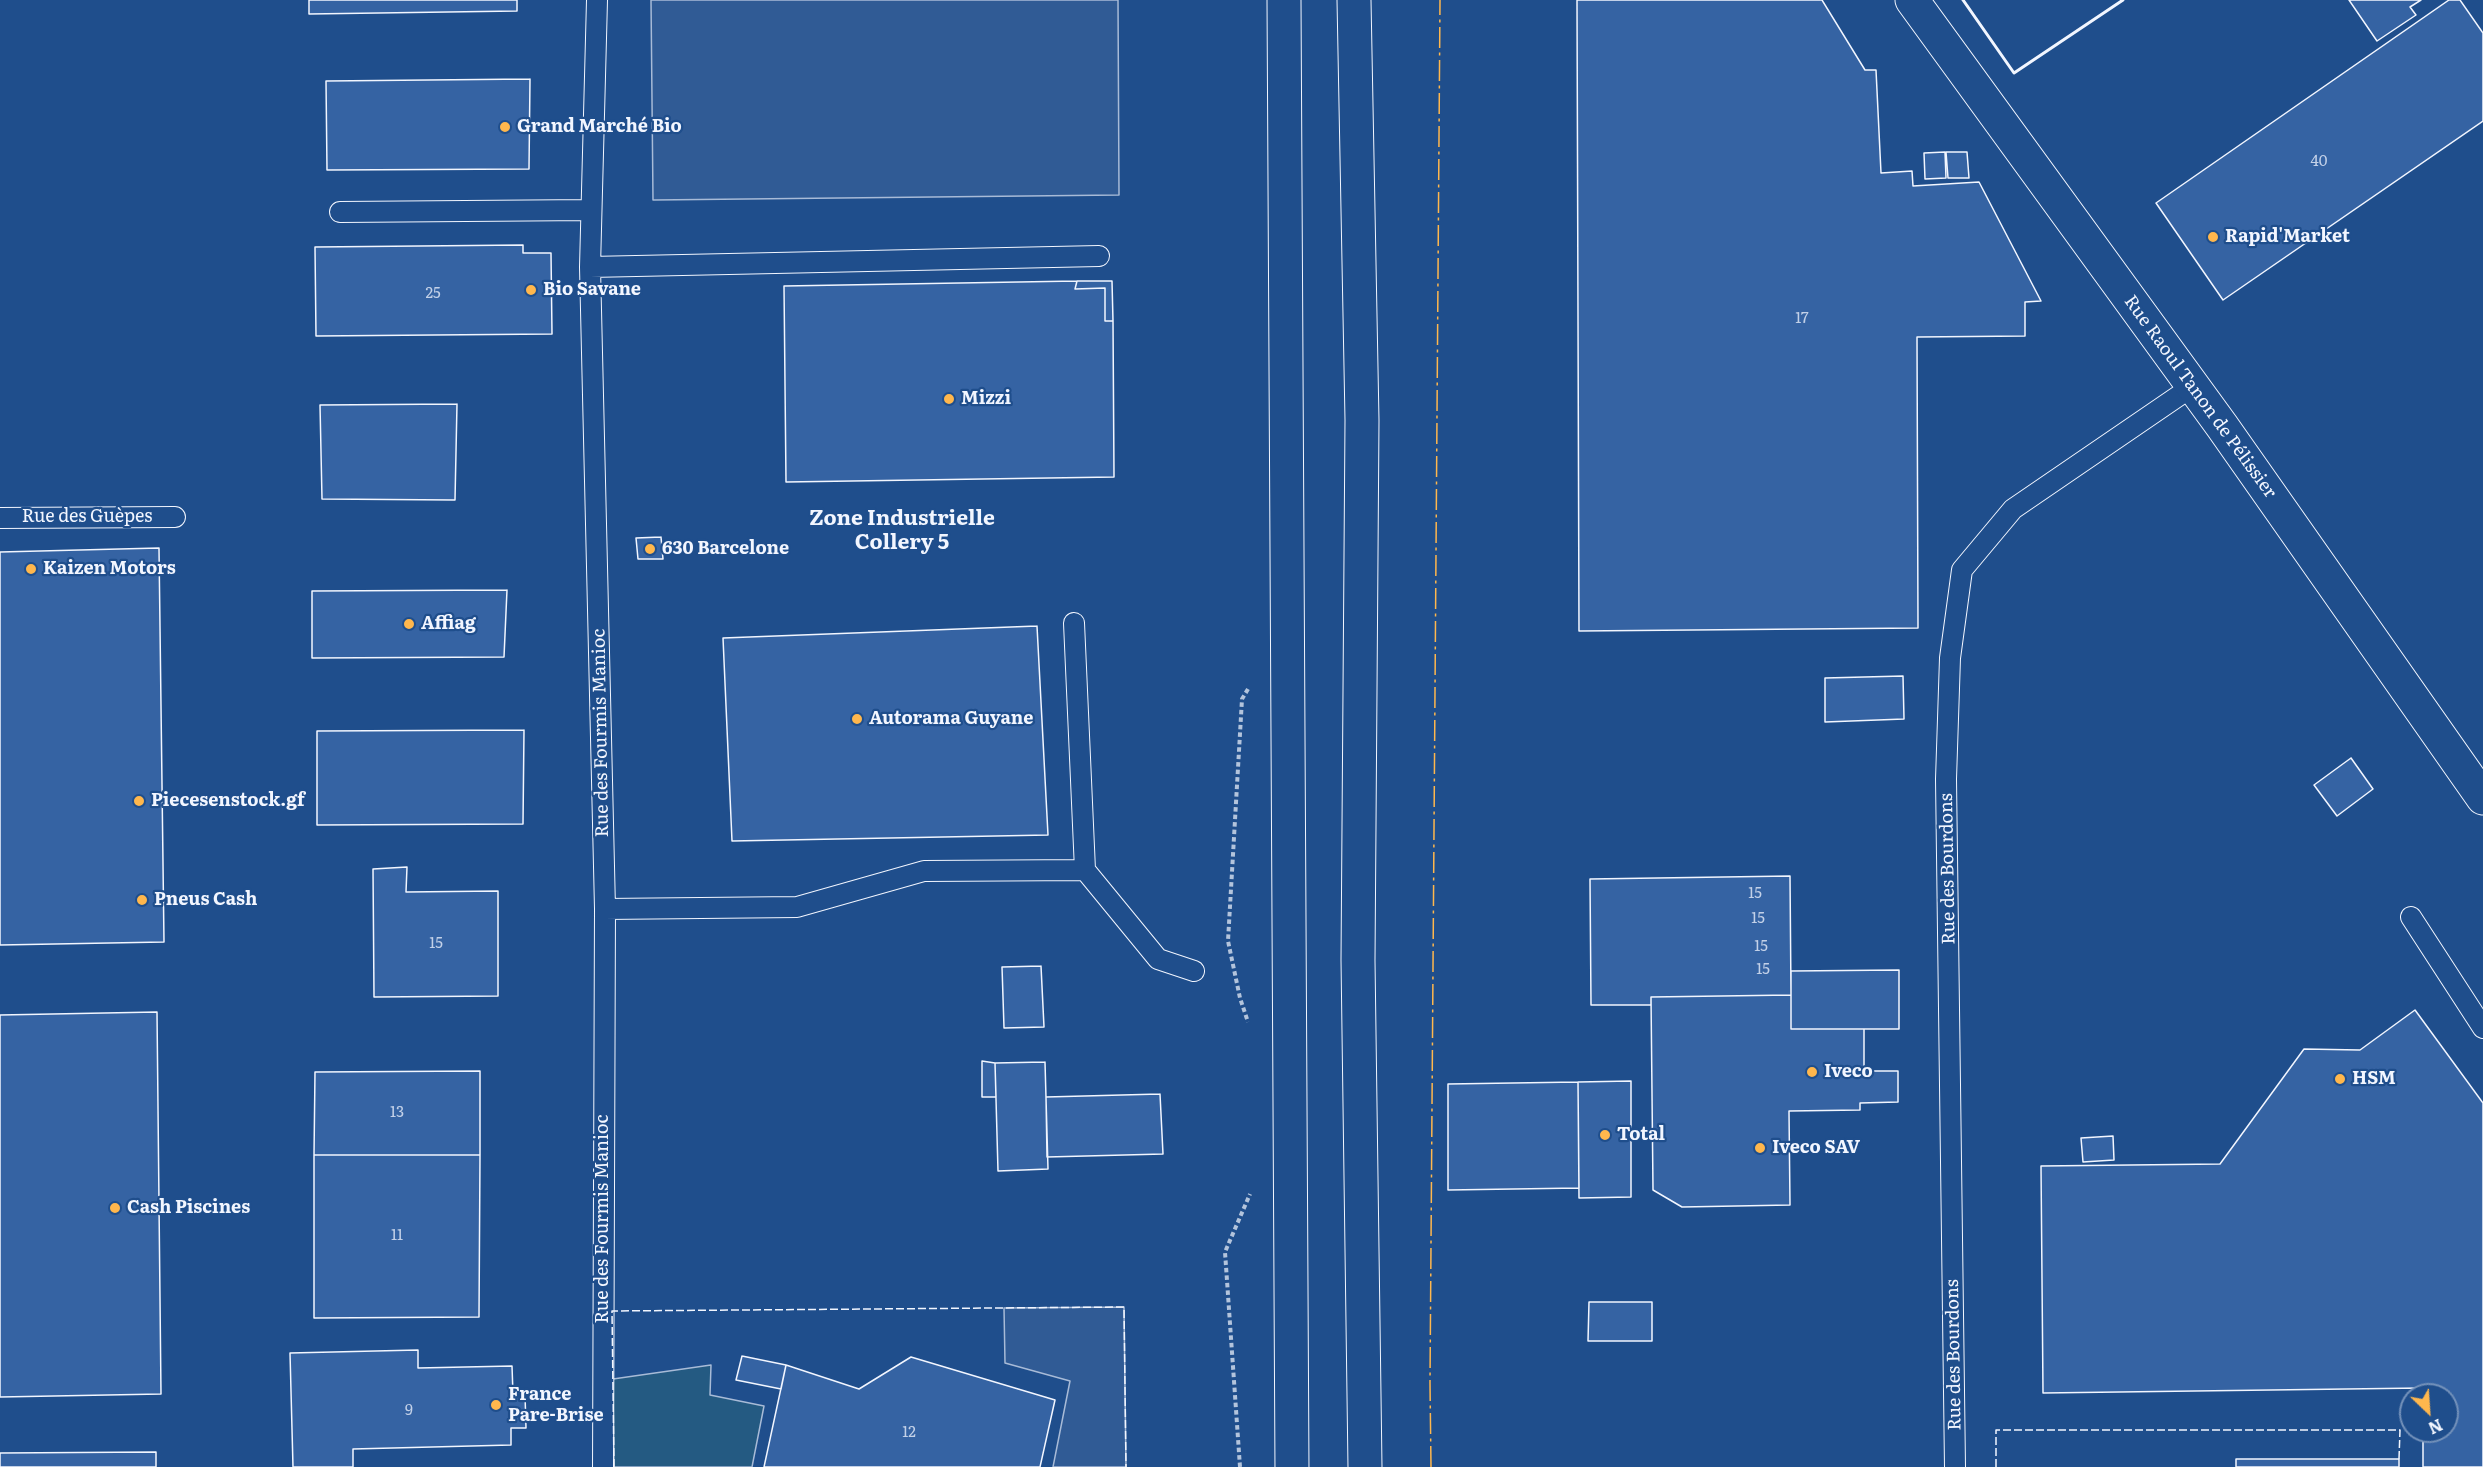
<!DOCTYPE html>
<html>
<head>
<meta charset="utf-8">
<style>
  body { margin:0 }
  #map { position:relative; width:2483px; height:1467px; overflow:hidden; background:#1f4e8c; font-family:Literata,serif }
  canvas { display:block }
  .north { position:absolute; left:2399px; top:1383px; width:60px; height:60px; box-sizing:border-box; background:#1f4e8c; border:2px solid #7391ba; border-radius:50%; rotate:155deg; font-size:16px; font-weight:700; line-height:24px; text-align:center; color:#f2f6ff }
  .north::after { content:''; display:block; margin:auto; width:21px; height:27px; background:#ffb74d; clip-path:polygon(50% 0,100% 100%,50% 72%,0 100%) }
</style>
</head>
<body>
<div id="map">
<canvas width="2483" height="1467"></canvas>
<div class="north">N</div>
</div>
<script>
const c = document.querySelector('canvas').getContext('2d');
c.lineJoin = 'round';
function paint(path, color) {
  c.fillStyle = color;
  c.fill(path, 'evenodd');
}
function toPath(rows) {
  const path = new Path2D();
  for (const r of rows) {
    path.moveTo(r[0], r[1]);
    for (let i = 2; i < r.length; i += 2) path.lineTo(r[i], r[i + 1]);
  }
  return path;
}
function trace(path, color, width, dash) {
  c.strokeStyle = color;
  c.lineWidth = width;
  c.lineCap = dash ? 'butt' : 'round';
  c.setLineDash(dash || []);
  c.stroke(path);
}
function label(font, color, halo, rows, align = 'center') {
  c.font = font + ' Literata,serif';
  c.lineWidth = 4.5;
  c.setLineDash([]);
  c.textBaseline = 'middle';
  c.strokeStyle = halo;
  c.fillStyle = color;
  for (const [text, x, y, turn = 0] of rows) {
    c.save();
    c.translate(x, y);
    c.rotate((+turn || 0) * Math.PI / 180);
    c.textAlign = isNaN(turn) ? turn : align;
    if (halo) c.strokeText(text, 0, 0);
    c.fillText(text, 0, 0);
    c.restore();
  }
}
const green = toPath([
  [711,1365,710,1395,764,1406,752,1467,614,1467,613,1379,711,1365]
]);
paint(green, '#245a82');
trace(green, '#a8bbd7', 1.5);
const parking = toPath([
  [651,0,1118,0,1119,195,653,200,651,0],
  [1124,1307,1126,1467,1053,1467,1070,1381,1005,1363,1004,1308,1124,1307]
]);
paint(parking, '#305b95');
trace(parking, '#a8bbd7', 1.5);
const building = toPath([
  [309,0,517,0,517,11,309,14,309,0],
  [1577,0,1822,0,1865,70,1876,70,1881,173,1912,171,1913,186,1979,182,2041,301,2025,302,2025,336,1917,337,1918,628,1579,631,1577,0],
  [2349,0,2421,0,2410,7,2416,15,2377,41,2349,0],
  [2449,0,2460,0,2483,33,2483,121,2223,300,2156,203,2449,0],
  [530,79,529,169,327,170,326,81,530,79],
  [1945,152,1946,178,1925,179,1924,153,1945,152],
  [1946,152,1967,152,1969,178,1948,178,1946,152],
  [523,245,523,253,551,253,552,334,316,336,315,247,523,245],
  [1077,281,1112,281,1113,321,1105,321,1105,288,1075,289,1077,281],
  [1077,281,1075,289,1105,288,1105,321,1113,321,1114,477,786,482,784,286,1077,281],
  [457,404,455,500,322,499,320,405,457,404],
  [661,537,663,559,638,559,636,538,661,537],
  [159,548,164,942,0,945,0,552,159,548],
  [507,590,504,657,312,658,312,591,507,590],
  [1037,626,1048,835,732,841,723,638,1037,626],
  [1903,676,1904,719,1825,722,1825,678,1903,676],
  [524,730,523,824,317,825,317,731,524,730],
  [2351,758,2373,789,2337,816,2314,785,2351,758],
  [407,867,406,892,498,891,498,996,374,997,373,869,407,867],
  [1790,876,1791,995,1651,997,1651,1005,1591,1005,1590,879,1790,876],
  [1041,966,1044,1027,1004,1028,1002,967,1041,966],
  [1899,970,1899,1029,1791,1029,1791,971,1899,970],
  [1791,995,1791,1029,1864,1029,1864,1071,1898,1071,1898,1102,1860,1103,1860,1110,1789,1111,1790,1205,1682,1207,1653,1190,1651,997,1791,995],
  [2415,1010,2483,1103,2483,1467,2423,1467,2423,1431,2447,1431,2447,1395,2422,1395,2422,1388,2043,1393,2041,1166,2220,1164,2304,1049,2360,1050,2415,1010],
  [157,1012,161,1394,0,1397,0,1015,157,1012],
  [982,1061,995,1063,996,1097,982,1097,982,1061],
  [1045,1062,1048,1169,998,1171,995,1063,1045,1062],
  [480,1071,480,1155,314,1155,315,1072,480,1071],
  [1631,1081,1631,1197,1579,1198,1578,1082,1631,1081],
  [1578,1082,1579,1188,1448,1190,1448,1084,1578,1082],
  [1160,1094,1163,1154,1047,1157,1046,1097,1160,1094],
  [2113,1136,2114,1160,2083,1162,2081,1138,2113,1136],
  [314,1155,480,1155,479,1317,314,1318,314,1155],
  [1589,1302,1652,1302,1652,1341,1588,1341,1589,1302],
  [418,1350,418,1368,512,1366,513,1394,525,1394,526,1428,511,1428,511,1445,353,1449,353,1467,293,1467,290,1353,418,1350],
  [742,1356,786,1365,781,1389,736,1380,742,1356],
  [911,1357,1055,1400,1040,1467,764,1467,786,1365,859,1389,911,1357],
  [156,1452,156,1467,0,1467,0,1453,156,1452],
  [2236,1459,2399,1459,2399,1467,2236,1467,2236,1459]
]);
paint(building, '#3563a3');
trace(building, '#f2f6ff', 1.5);
const lane = toPath([
  [597,0,590,267,605,909,603,1467],
  [340,212,590,210],
  [590,267,1099,256],
  [0,518,175,517],
  [1085,870,1158,959,1194,971],
  [605,909,797,907,924,871,1085,870,1074,623],
  [2411,917,2483,1028],
  [1955,1467,1946,779,1950,658,1962,570,2013,509,2193,386]
]);
const secondary = toPath([
  [1912,0,2222,426,2483,798]
]);
const primary = toPath([
  [1284,0,1292,1467],
  [1354,0,1362,420,1358,960,1365,1467]
]);
trace(lane, '#f2f6ff', 22);
trace(secondary, '#f2f6ff', 35);
trace(primary, '#f2f6ff', 35);
trace(toPath([
  [1248,689,1242,699,1228,941,1240,998,1248,1022],
  [1240,1467,1225,1252,1250,1194]
]), '#b3c4dc', 4, [4.5, 3]);
trace(lane, '#1f4e8c', 20);
trace(secondary, '#1f4e8c', 33);
trace(primary, '#1f4e8c', 33);
trace(toPath([
  [614,1467,612,1311,1124,1307,1126,1467],
  [1996,1467,1996,1430,2400,1430,2399,1459]
]), '#f2f6ff', 1.5, [8, 3]);
trace(toPath([
  [1963,0,2014,73,2123,0]
]), '#f2f6ff', 3);
trace(toPath([
  [1431,1467,1430,1383,1440,0]
]), '#ffb74d', 1.5, [21, 4.5, 3, 4.5]);
for (const [x, y, r, color] of [
  [505,127,6,"#ffb74d"],
  [2213,237,6,"#ffb74d"],
  [531,290,6,"#ffb74d"],
  [949,399,6,"#ffb74d"],
  [650,549,6,"#ffb74d"],
  [31,569,6,"#ffb74d"],
  [409,624,6,"#ffb74d"],
  [857,719,6,"#ffb74d"],
  [139,801,6,"#ffb74d"],
  [142,900,6,"#ffb74d"],
  [1812,1072,6,"#ffb74d"],
  [2340,1079,6,"#ffb74d"],
  [1605,1135,6,"#ffb74d"],
  [1760,1148,6,"#ffb74d"],
  [115,1208,6,"#ffb74d"],
  [496,1405,6,"#ffb74d"]
]) {
  const dot = new Path2D();
  dot.arc(x, y, r, 0, 2 * Math.PI);
  c.fillStyle = color;
  c.fill(dot);
  trace(dot, '#1f4e8c', 2);
}
label('15px', '#c3d1e8', null, [
  ["40",2319,162],
  ["25",433,294],
  ["17",1802,319],
  ["15",1755,894],
  ["15",1758,919],
  ["15",436,944],
  ["15",1761,947],
  ["15",1763,970],
  ["13",397,1113],
  ["11",397,1236],
  ["9",409,1411],
  ["12",909,1433]
]);
label('bold 18px', '#f2f6ff', '#1f4e8c', [
  ["Grand Marché Bio",517,127],
  ["Rapid'Market",2225,237],
  ["Bio Savane",543,290],
  ["Mizzi",961,399],
  ["630 Barcelone",662,549],
  ["Kaizen Motors",43,569],
  ["Affiag",421,624],
  ["Autorama Guyane",869,719],
  ["Piecesenstock.gf",151,801],
  ["Pneus Cash",154,900],
  ["Iveco",1824,1072],
  ["HSM",2352,1079],
  ["Total",1617,1135],
  ["Iveco SAV",1772,1148],
  ["Cash Piscines",127,1208],
  ["France",508,1395],
  ["Pare-Brise",508,1416]
], 'left');
label('18px', '#f2f6ff', '#1f4e8c', [
  ["Rue Raoul Tanon de Pélissier",2200,397,54],
  ["Rue des Guèpes",87,517],
  ["Rue des Fourmis Manioc",601,733,-91],
  ["Rue des Bourdons",1948,869,-91],
  ["Rue des Fourmis Manioc",603,1219,-90],
  ["Rue des Bourdons",1954,1355,-91]
]);
label('bold 21px', '#f2f6ff', '#1f4e8c', [
  ["Zone Industrielle",902,519],
  ["Collery 5",902,543]
]);
</script>
</body>
</html>
